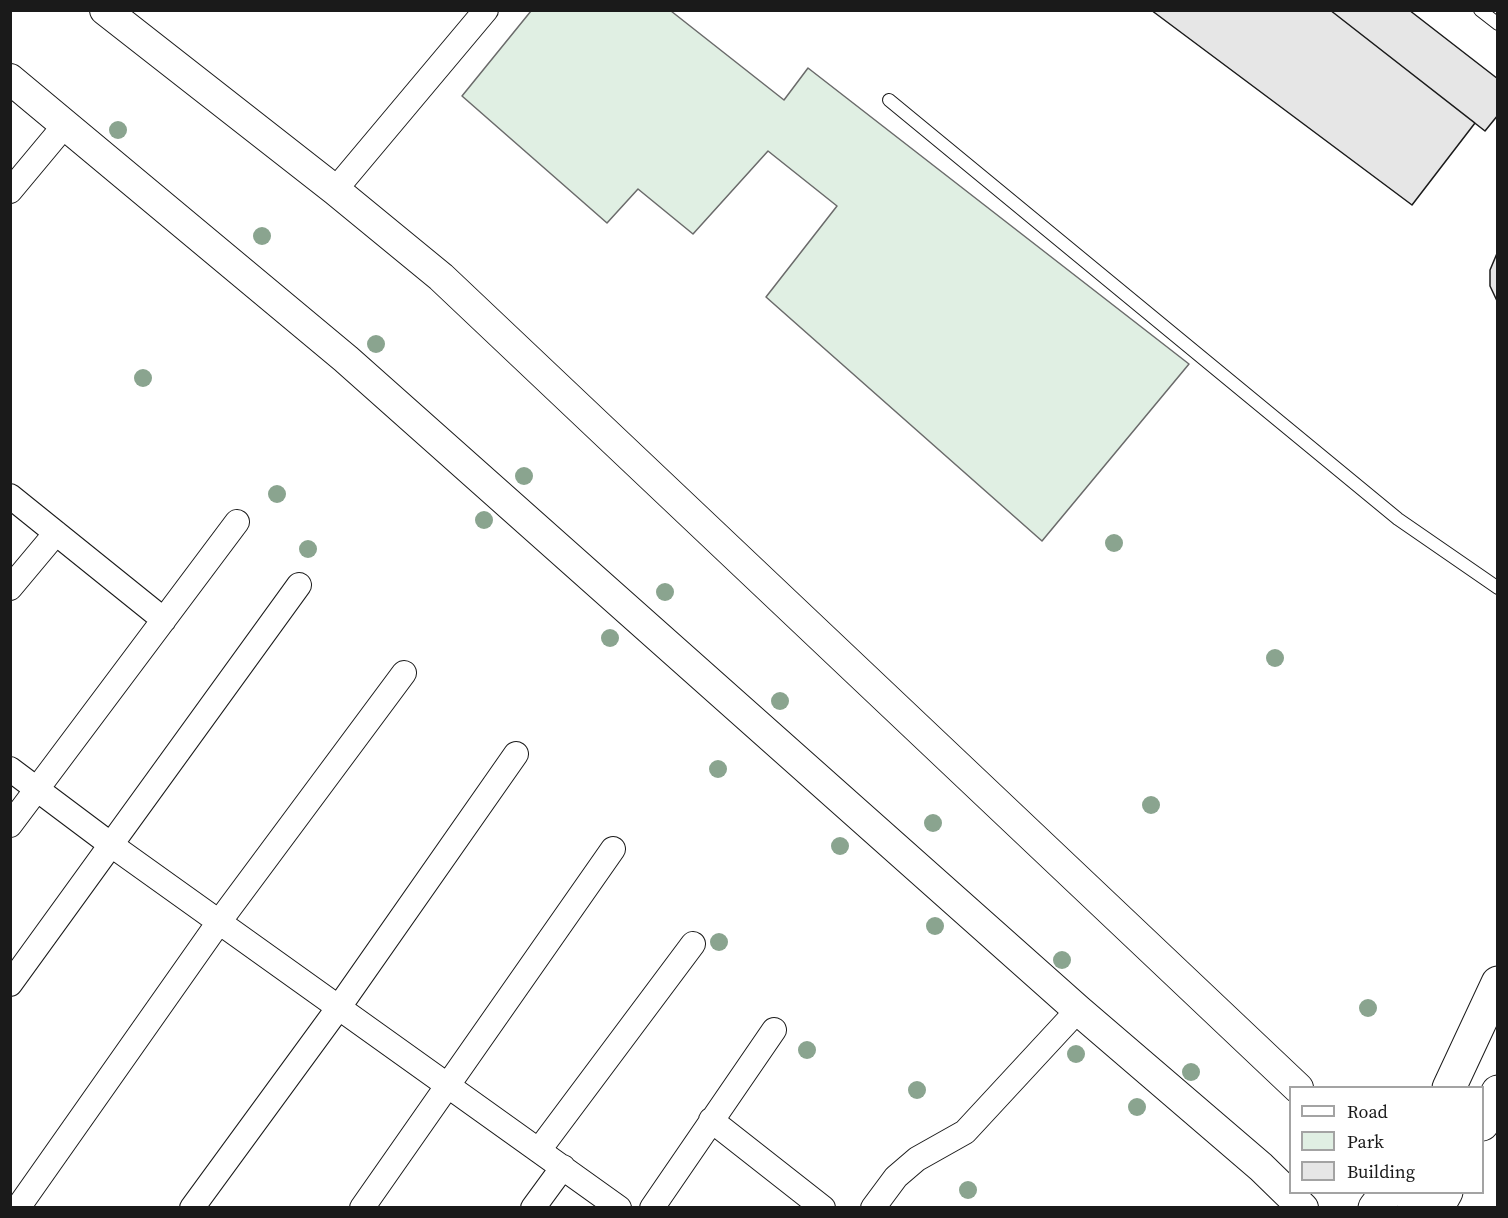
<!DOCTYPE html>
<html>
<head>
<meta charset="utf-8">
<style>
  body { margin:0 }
  #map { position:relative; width:1508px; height:1218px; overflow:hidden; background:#fff; font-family:"Source Serif 4",serif }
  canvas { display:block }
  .frame { position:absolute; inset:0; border:12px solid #1a1a1a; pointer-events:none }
  .legend { position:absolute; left:1289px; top:1086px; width:195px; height:108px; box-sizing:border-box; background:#fff; border:2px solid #a3a3a3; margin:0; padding:8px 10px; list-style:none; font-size:18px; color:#1a1a1a }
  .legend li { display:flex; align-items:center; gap:12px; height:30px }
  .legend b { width:30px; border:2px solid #a3a3a3 }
</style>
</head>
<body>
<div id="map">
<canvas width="1508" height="1218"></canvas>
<div class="frame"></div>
<ul class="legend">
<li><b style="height:8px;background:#fff"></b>Road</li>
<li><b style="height:16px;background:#e0efe3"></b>Park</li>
<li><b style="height:16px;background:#e6e6e6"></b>Building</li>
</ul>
</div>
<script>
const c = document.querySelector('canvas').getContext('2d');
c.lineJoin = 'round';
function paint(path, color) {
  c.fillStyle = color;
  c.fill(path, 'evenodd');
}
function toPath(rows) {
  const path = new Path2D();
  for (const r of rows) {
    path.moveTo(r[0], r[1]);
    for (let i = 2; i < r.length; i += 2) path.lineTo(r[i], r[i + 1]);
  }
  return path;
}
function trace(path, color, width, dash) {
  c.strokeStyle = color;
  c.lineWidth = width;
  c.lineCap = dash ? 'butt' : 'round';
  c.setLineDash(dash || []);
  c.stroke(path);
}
const green = toPath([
  [531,11,671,11,784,100,808,68,1189,364,1042,541,766,297,837,206,768,151,693,234,638,189,607,223,462,96,531,11]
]);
paint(green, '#e0efe3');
trace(green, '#6a6a6a', 1.5);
const building = toPath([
  [1151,10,1330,10,1475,123,1412,205,1151,10],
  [1330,10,1409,10,1498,79,1498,115,1485,131,1330,10],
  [1498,251,1498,303,1490,286,1490,270,1498,251]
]);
paint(building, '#e6e6e6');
trace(building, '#1a1a1a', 1.5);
const service = toPath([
  [1480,10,1498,24],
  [889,100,1398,519,1498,588]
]);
const minor = toPath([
  [335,190,486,10],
  [10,191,65,125],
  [10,496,164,620],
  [10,588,56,533],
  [10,769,110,844,619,1208],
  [10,825,237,522],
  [10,984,299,585],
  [711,1120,823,1208],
  [539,1150,693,944],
  [22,1202,219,922,404,673],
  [192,1208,339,1007,516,754],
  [362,1208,613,849],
  [533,1208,563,1167],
  [652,1208,774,1030],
  [873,1208,896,1177,917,1159,965,1132,1078,1010]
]);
const tertiary = toPath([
  [105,10,335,190,441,277,1298,1088],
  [10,79,346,359,1078,1010,1261,1167,1303,1208],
  [1405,1192,1420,1208]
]);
const secondary = toPath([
  [1449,1088,1498,983],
  [1482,1124,1498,1092],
  [1375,1208,1387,1192],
  [1437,1208,1446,1192]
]);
trace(service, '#1a1a1a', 14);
trace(minor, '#1a1a1a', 26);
trace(tertiary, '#1a1a1a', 32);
trace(secondary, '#1a1a1a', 35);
trace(service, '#fff', 12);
trace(minor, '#fff', 24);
trace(tertiary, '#fff', 30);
trace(secondary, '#fff', 33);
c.fillStyle = '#8aa48f';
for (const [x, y] of [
  [118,130],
  [262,236],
  [376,344],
  [143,378],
  [524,476],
  [277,494],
  [484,520],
  [1114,543],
  [308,549],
  [665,592],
  [610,638],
  [1275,658],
  [780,701],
  [718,769],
  [1151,805],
  [933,823],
  [840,846],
  [935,926],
  [719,942],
  [1062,960],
  [1368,1008],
  [807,1050],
  [1076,1054],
  [1191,1072],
  [917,1090],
  [1137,1107],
  [968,1190]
]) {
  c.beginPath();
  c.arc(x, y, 9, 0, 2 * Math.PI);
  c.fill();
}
</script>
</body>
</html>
